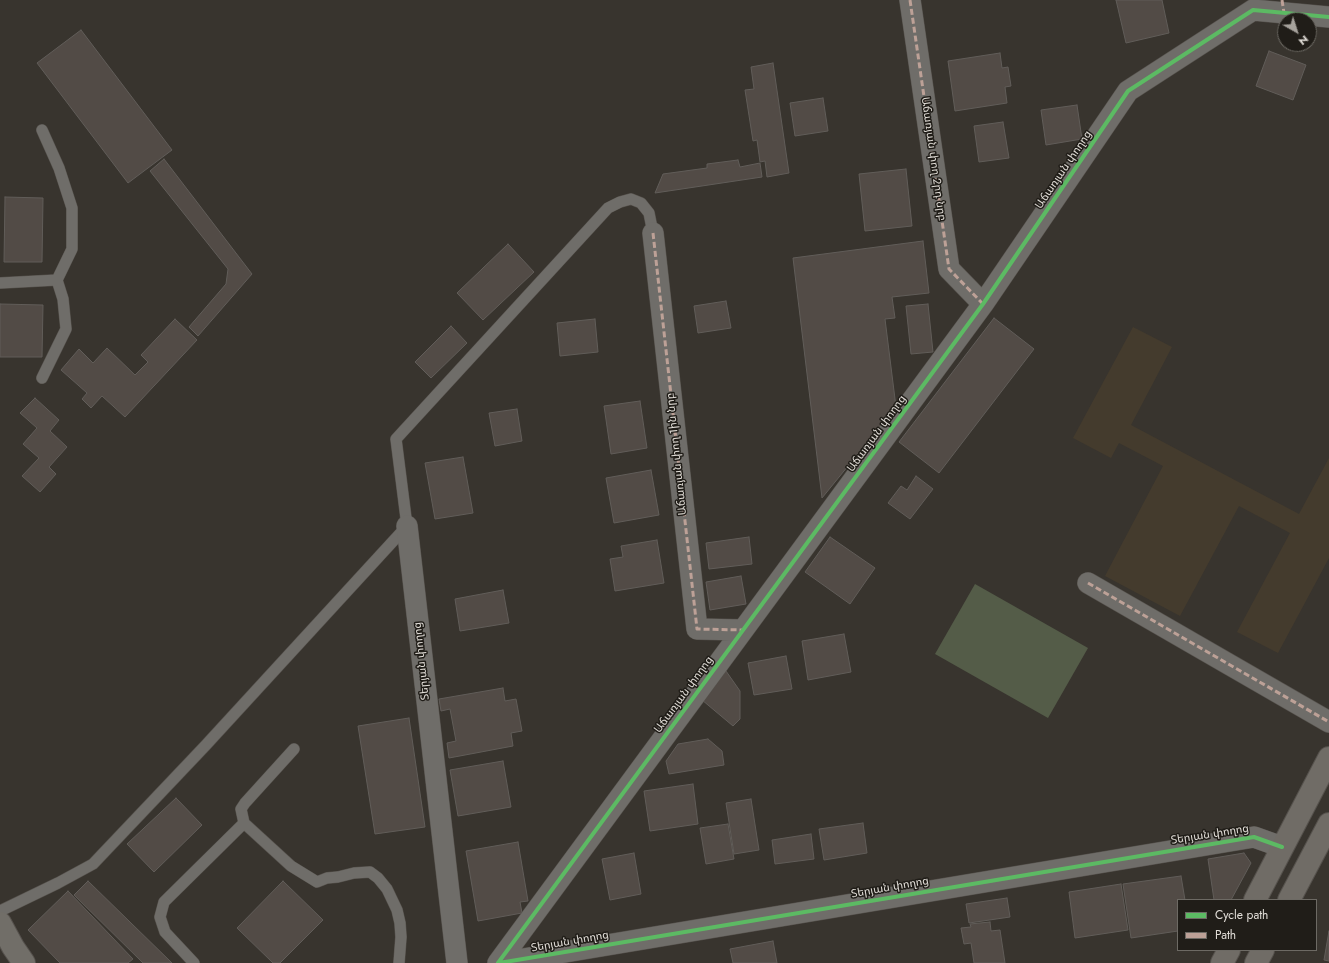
<!DOCTYPE html>
<html>
<head>
<meta charset="utf-8">
<style>
  body { margin:0 }
  #map { position:relative; width:1329px; height:963px; overflow:hidden; background:#38342e; font-family:Jost,sans-serif }
  canvas { display:block }
  .legend { position:absolute; left:1177px; top:899px; width:140px; height:52px; box-sizing:border-box; background:#201d18; border:1px solid #6d6a64; margin:0; padding:5px 7px; list-style:none; font-size:12px; color:#e1ddd7 }
  .legend li { display:flex; align-items:center; gap:8px; height:20px }
  .legend b { width:20px; border:1px solid #6d6a64 }
  .north { position:absolute; left:1277px; top:12px; width:40px; height:40px; box-sizing:border-box; background:#201d18; border:1px solid #6d6a64; border-radius:50%; rotate:141deg; font-size:11px; font-weight:700; line-height:16px; text-align:center; color:#e1ddd7 }
  .north::after { content:''; display:block; margin:auto; width:14px; height:18px; background:#a6a29c; clip-path:polygon(50% 0,100% 100%,50% 72%,0 100%) }
</style>
</head>
<body>
<div id="map">
<canvas width="1329" height="963"></canvas>
<ul class="legend">
<li><b style="height:5px;background:#5cba63"></b>Cycle path</li>
<li><b style="height:5px;background:#bda197"></b>Path</li>
</ul>
<div class="north">N</div>
</div>
<script>
const c = document.querySelector('canvas').getContext('2d');
c.lineJoin = 'round';
function paint(path, color) {
  c.fillStyle = color;
  c.fill(path, 'evenodd');
}
function toPath(rows) {
  const path = new Path2D();
  for (const r of rows) {
    path.moveTo(r[0], r[1]);
    for (let i = 2; i < r.length; i += 2) path.lineTo(r[i], r[i + 1]);
  }
  return path;
}
function trace(path, color, width, dash) {
  c.strokeStyle = color;
  c.lineWidth = width;
  c.lineCap = dash ? 'butt' : 'round';
  c.setLineDash(dash || []);
  c.stroke(path);
}
function label(font, color, halo, rows, align = 'center') {
  c.font = font + ' Jost,"Noto Sans Armenian",sans-serif';
  c.lineWidth = 3;
  c.setLineDash([]);
  c.textBaseline = 'middle';
  c.strokeStyle = halo;
  c.fillStyle = color;
  for (const [text, x, y, turn = 0] of rows) {
    c.save();
    c.translate(x, y);
    c.rotate((+turn || 0) * Math.PI / 180);
    c.textAlign = isNaN(turn) ? turn : align;
    if (halo) c.strokeText(text, 0, 0);
    c.fillText(text, 0, 0);
    c.restore();
  }
}
paint(toPath([
  [1133,327,1172,347,1131,425,1299,514,1329,458,1329,558,1278,653,1237,632,1290,533,1239,506,1180,616,1105,576,1163,466,1119,443,1111,458,1073,438]
]), '#443b2d');
paint(toPath([
  [975,584,1088,648,1048,718,935,654]
]), '#545c48');
const building = toPath([
  [1116,0,1162,0,1169,33,1126,43,1116,0],
  [81,30,172,150,128,183,37,63,81,30],
  [1269,51,1306,65,1293,100,1256,86,1269,51],
  [1000,53,1002,68,1008,67,1011,86,1005,87,1007,103,955,111,948,61,1000,53],
  [773,63,789,173,767,177,765,161,760,162,757,140,753,141,745,90,754,89,751,67,773,63],
  [823,98,828,131,795,136,790,103,823,98],
  [1077,105,1082,139,1046,145,1041,110,1077,105],
  [1003,122,1009,158,979,162,974,126,1003,122],
  [164,159,252,274,198,336,189,327,226,284,228,269,150,171,164,159],
  [738,160,740,167,760,163,762,177,655,193,663,174,707,168,707,164,738,160],
  [906,169,912,226,865,231,859,174,906,169],
  [5,197,43,198,42,262,4,262,5,197],
  [923,241,929,293,892,297,895,318,885,319,896,407,822,498,793,258,923,241],
  [508,244,534,272,483,320,457,293,508,244],
  [726,301,731,328,698,333,694,306,726,301],
  [0,304,43,305,42,357,0,357,0,304],
  [928,304,933,352,911,354,906,306,928,304],
  [994,318,1034,349,939,473,899,442,994,318],
  [175,319,197,340,125,417,102,396,91,408,82,399,87,393,61,370,79,349,93,363,107,348,135,375,148,362,141,355,175,319],
  [595,319,598,352,560,356,557,323,595,319],
  [451,326,467,343,431,378,415,362,451,326],
  [35,398,59,420,50,431,67,447,49,467,56,474,40,492,22,476,39,458,23,444,37,428,20,413,35,398],
  [640,401,647,448,611,454,604,406,640,401],
  [517,409,522,441,495,446,489,413,517,409],
  [463,457,473,513,435,519,425,463,463,457],
  [651,470,659,515,614,523,606,478,651,470],
  [916,476,933,489,910,519,888,503,901,486,907,490,916,476],
  [749,537,752,564,709,569,706,543,749,537],
  [830,537,875,568,850,604,805,572,830,537],
  [657,540,664,583,615,591,610,559,623,557,621,546,657,540],
  [741,576,746,604,710,610,706,582,741,576],
  [503,590,509,623,460,631,455,599,503,590],
  [844,634,851,672,808,680,802,641,844,634],
  [786,656,792,689,754,695,748,663,786,656],
  [726,671,740,691,740,719,733,726,702,700,726,671],
  [503,688,505,701,516,699,522,731,511,733,513,746,449,758,447,743,456,741,450,709,441,711,439,699,503,688],
  [409,718,425,827,375,834,358,726,409,718],
  [708,739,722,751,724,765,669,774,666,761,678,744,708,739],
  [503,761,511,807,458,816,450,770,503,761],
  [693,784,698,824,650,831,644,791,693,784],
  [176,798,202,825,154,872,127,844,176,798],
  [751,799,759,850,734,854,726,803,751,799],
  [863,823,867,853,824,860,819,829,863,823],
  [728,824,734,859,706,864,700,828,728,824],
  [811,834,814,859,775,864,772,840,811,834],
  [518,842,528,901,520,902,522,913,478,921,466,851,518,842],
  [634,853,641,894,610,900,602,859,634,853],
  [1244,853,1251,863,1231,900,1214,900,1208,859,1244,853],
  [1181,876,1185,900,1178,900,1178,931,1131,938,1123,884,1181,876],
  [88,881,172,963,143,963,74,895,88,881],
  [283,881,323,920,280,963,273,963,237,928,283,881],
  [1121,884,1128,930,1075,938,1069,892,1121,884],
  [68,891,133,959,128,963,60,963,28,930,68,891],
  [1007,898,1010,917,969,923,966,904,1007,898],
  [990,922,991,931,1000,930,1005,963,974,963,971,943,964,944,961,928,971,927,970,924,990,922],
  [1329,931,1329,961,1324,960,1329,931],
  [773,941,777,963,733,963,730,949,773,941]
]);
paint(building, '#524b46');
trace(building, '#615d59', 1);
const service = toPath([
  [0,283,57,280],
  [42,378,66,329,63,299,57,280,72,249,72,208,59,168,42,130],
  [294,749,245,803,241,809,244,823,291,866,317,882,327,878,338,877,354,873,370,872,378,878,387,889,397,910,400,923,401,937,399,963],
  [0,911,58,883,93,864,205,746,407,526,396,439,608,208,620,202,631,199,641,203,649,213,653,233],
  [194,963,165,932,160,917,164,902,244,823]
]);
const minor = toPath([
  [910,0,949,269,983,304],
  [653,233,697,629,743,630],
  [407,526,457,963],
  [1088,583,1329,722],
  [498,963,983,304,1128,91,1253,10,1329,17],
  [499,963,1254,837,1282,847]
]);
const primary = toPath([
  [0,923,13,947,24,963]
]);
const trunk = toPath([
  [1255,900,1329,758],
  [1289,900,1329,824],
  [1222,963,1229,950],
  [1256,963,1263,950]
]);
trace(service, '#56524d', 12);
trace(minor, '#56524d', 22);
trace(primary, '#56524d', 24);
trace(trunk, '#56524d', 24);
trace(service, '#6f6d69', 11);
trace(minor, '#6f6d69', 21);
trace(primary, '#716e68', 22);
trace(trunk, '#706c66', 22);
trace(toPath([
  [910,0,949,269,983,304],
  [1282,0,1284,13],
  [653,233,697,629,743,630],
  [1088,583,1329,722]
]), '#bda197', 3, [6, 3]);
trace(toPath([
  [498,963,983,304,1128,91,1253,10,1329,17],
  [499,963,1254,837,1282,847]
]), '#5cba63', 4);
label('11px', '#e1ddd7', '#201d18', [
  ["Աճառյան փող 2րդ նրբ",933,159,82],
  ["Աճառյան փողոց",1064,170,-56],
  ["Աճառյան փողոց",877,434,-54],
  ["Աճառյան փող 1ին նրբ",677,454,-96],
  ["Տերյան փողոց",422,661,-96],
  ["Աճառյան փողոց",684,695,-54],
  ["Տերյան փողոց",1210,835,-9],
  ["Տերյան փողոց",890,888,-10],
  ["Տերյան փողոց",570,942,-10]
]);
</script>
</body>
</html>
